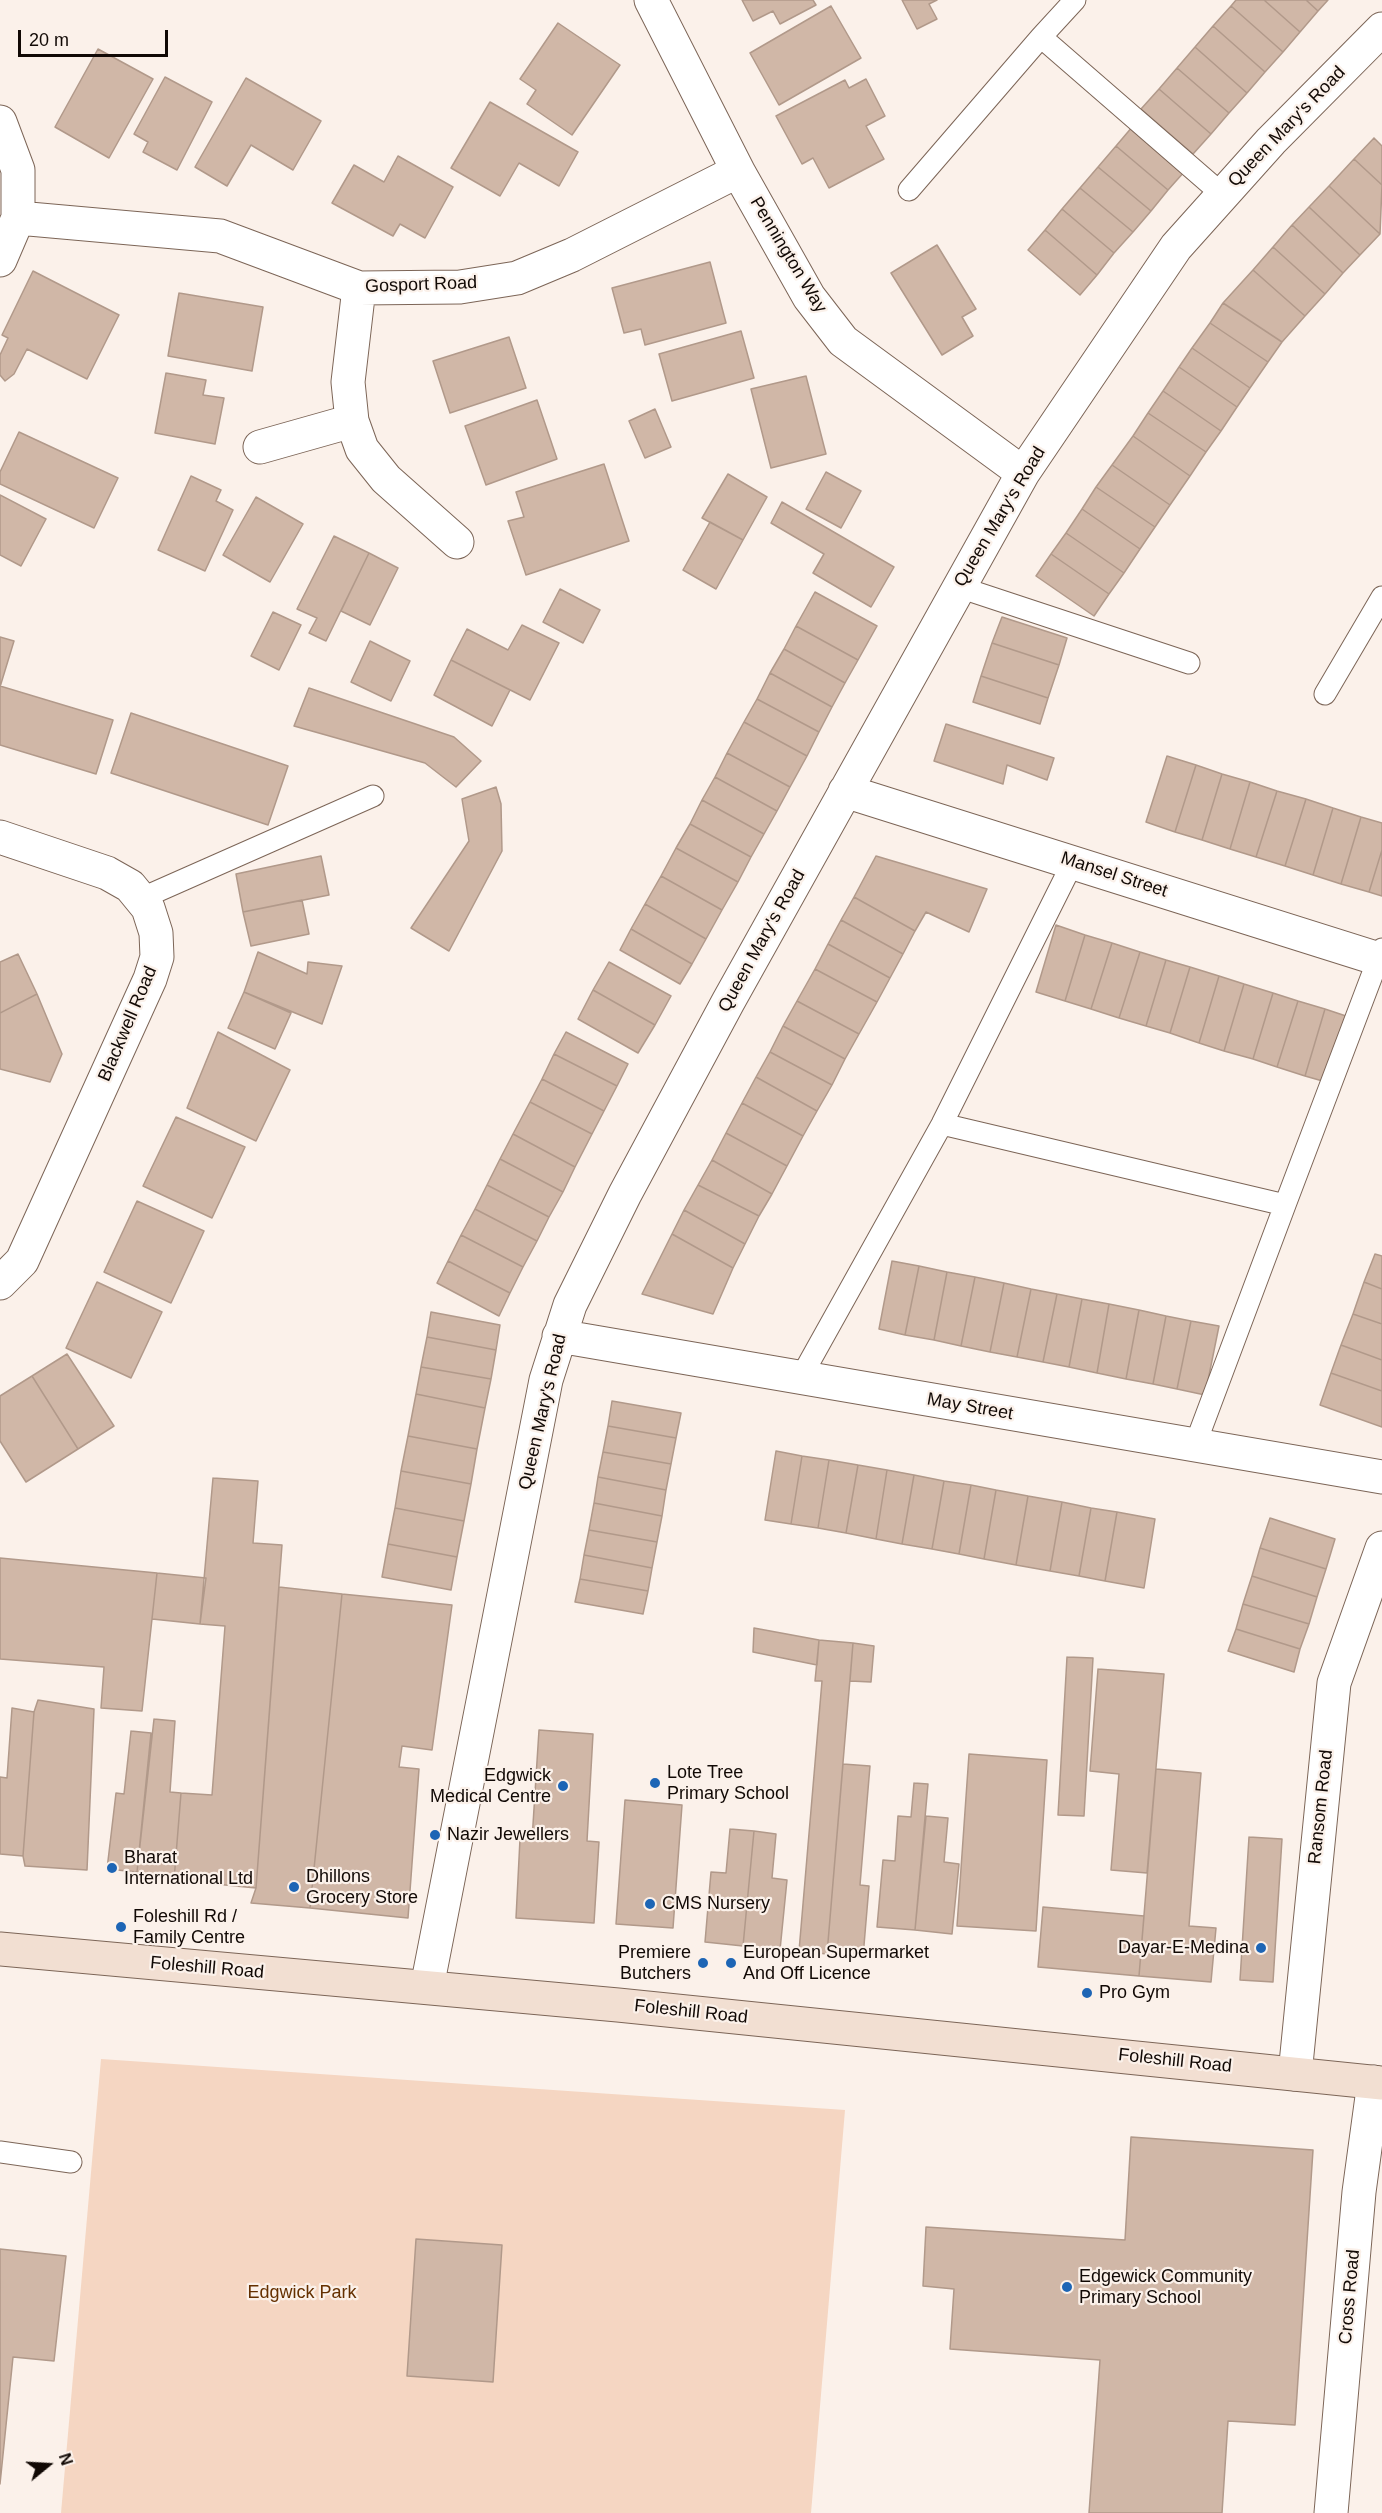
<!DOCTYPE html>
<html>
<head>
<meta charset="utf-8">
<style>
  body { margin:0 }
  #map { position:relative; width:1382px; height:2513px; overflow:hidden; background:#fbf1ea; font-family:Arial,sans-serif }
  canvas { display:block }
  .north { position:absolute; left:18px; top:2435px; width:60px; height:60px; -webkit-text-stroke:4px #fbf1ea; paint-order:stroke; rotate:72deg; font-size:16px; font-weight:700; line-height:24px; text-align:center; color:#110905 }
  .north::after { content:''; display:block; margin:auto; width:21px; height:27px; background:#110905; clip-path:polygon(50% 0,100% 100%,50% 72%,0 100%) }
  .scale { position:absolute; left:18px; top:30px; width:150px; height:27px; box-sizing:border-box; border:3px solid #110905; border-top:0; padding-left:8px; font-size:18px; line-height:21px; white-space:nowrap; color:#110905; -webkit-text-stroke:4px #fbf1ea; paint-order:stroke }
</style>
</head>
<body>
<div id="map">
<canvas width="1382" height="2513"></canvas>
<div class="north">N</div>
<div class="scale">20 m</div>
</div>
<script>
const c = document.querySelector('canvas').getContext('2d');
c.lineJoin = 'round';
function paint(path, color) {
  c.fillStyle = color;
  c.fill(path, 'evenodd');
}
function toPath(rows) {
  const path = new Path2D();
  for (const r of rows) {
    path.moveTo(r[0], r[1]);
    for (let i = 2; i < r.length; i += 2) path.lineTo(r[i], r[i + 1]);
  }
  return path;
}
function trace(path, color, width, dash) {
  c.strokeStyle = color;
  c.lineWidth = width;
  c.lineCap = dash ? 'butt' : 'round';
  c.setLineDash(dash || []);
  c.stroke(path);
}
function label(font, color, halo, rows, align = 'center') {
  c.font = font + ' Arial,sans-serif';
  c.lineWidth = 4.5;
  c.setLineDash([]);
  c.textBaseline = 'middle';
  c.strokeStyle = halo;
  c.fillStyle = color;
  for (const [text, x, y, turn = 0] of rows) {
    c.save();
    c.translate(x, y);
    c.rotate((+turn || 0) * Math.PI / 180);
    c.textAlign = isNaN(turn) ? turn : align;
    if (halo) c.strokeText(text, 0, 0);
    c.fillText(text, 0, 0);
    c.restore();
  }
}
paint(toPath([
  [101,2059,845,2110,811,2513,61,2513]
]), '#f5d6c2');
const building = toPath([
  [742,0,813,0,816,5,780,24,773,11,753,21,742,0],
  [902,0,937,0,929,4,937,19,917,29,902,0],
  [1236,0,1264,0,1300,32,1283,52,1231,6,1236,0],
  [1264,0,1306,0,1318,11,1300,32,1264,0],
  [1306,0,1328,0,1318,11,1306,0],
  [831,6,861,58,779,105,750,53,831,6],
  [1231,6,1283,52,1265,72,1213,26,1231,6],
  [558,23,620,65,572,135,527,104,536,90,520,79,558,23],
  [1213,26,1265,72,1247,93,1195,47,1213,26],
  [1195,47,1247,93,1229,113,1177,68,1195,47],
  [98,49,153,79,109,158,55,127,98,49],
  [1177,68,1229,113,1211,134,1159,89,1177,68],
  [165,77,212,102,177,170,143,152,148,142,134,134,165,77],
  [246,78,321,121,293,170,251,145,227,186,195,167,246,78],
  [866,79,885,116,866,126,884,159,829,188,813,158,802,164,776,116,845,80,849,88,866,79],
  [1159,89,1211,134,1193,154,1141,109,1159,89],
  [490,102,578,152,559,186,519,163,500,196,451,168,490,102],
  [1133,126,1185,171,1168,190,1116,146,1133,126],
  [1374,138,1382,146,1382,185,1354,159,1374,138],
  [1116,146,1168,190,1151,211,1098,167,1116,146],
  [398,156,453,187,425,238,400,224,393,236,332,203,354,165,384,182,398,156],
  [1354,159,1382,185,1380,234,1329,186,1354,159],
  [1098,167,1151,211,1133,232,1080,188,1098,167],
  [1329,186,1380,234,1360,255,1309,207,1329,186],
  [1080,188,1133,232,1114,253,1062,209,1080,188],
  [1309,207,1360,255,1343,273,1292,225,1309,207],
  [1062,209,1114,253,1097,275,1045,230,1062,209],
  [1292,225,1343,273,1325,294,1273,247,1292,225],
  [1045,230,1097,275,1080,295,1028,250,1045,230],
  [937,245,976,309,962,317,973,336,942,355,891,273,937,245],
  [1273,247,1325,294,1305,316,1253,270,1273,247],
  [710,262,726,323,645,345,641,329,624,333,612,288,710,262],
  [1253,270,1305,316,1282,342,1223,303,1253,270],
  [33,271,119,315,87,379,27,349,14,374,5,381,0,375,0,355,8,338,2,335,33,271],
  [179,293,263,307,252,371,168,356,179,293],
  [1223,303,1282,342,1268,362,1210,323,1223,303],
  [1210,323,1268,362,1250,388,1192,348,1210,323],
  [741,331,754,378,672,401,659,354,741,331],
  [509,337,526,388,450,413,433,361,509,337],
  [1192,348,1250,388,1237,407,1179,367,1192,348],
  [1179,367,1237,407,1221,431,1163,391,1179,367],
  [166,373,206,380,203,395,224,398,215,444,155,433,166,373],
  [806,376,826,454,771,468,751,389,806,376],
  [1163,391,1221,431,1206,452,1148,413,1163,391],
  [537,400,557,459,486,485,465,426,537,400],
  [655,409,671,447,645,458,629,421,655,409],
  [1148,413,1206,452,1190,476,1133,436,1148,413],
  [19,432,118,478,94,528,0,484,0,472,19,432],
  [1133,436,1190,476,1170,505,1112,465,1133,436],
  [604,464,629,541,526,575,508,521,524,517,516,492,604,464],
  [1112,465,1170,505,1155,527,1096,487,1112,465],
  [826,472,861,491,841,528,806,509,826,472],
  [728,474,767,497,743,540,702,518,728,474],
  [191,476,221,490,216,501,233,510,205,571,158,550,191,476],
  [1096,487,1155,527,1140,549,1082,509,1096,487],
  [0,495,46,519,21,566,0,555,0,495],
  [256,497,303,524,270,582,223,555,256,497],
  [782,502,894,567,871,607,813,573,824,554,771,523,782,502],
  [1082,509,1140,549,1124,573,1066,533,1082,509],
  [710,522,743,540,716,589,683,570,710,522],
  [1066,533,1124,573,1109,594,1051,554,1066,533],
  [334,536,369,553,326,641,309,633,317,618,297,609,334,536],
  [369,553,398,568,370,625,341,611,369,553],
  [1051,554,1109,594,1094,616,1036,576,1051,554],
  [560,589,600,610,583,643,543,622,560,589],
  [815,592,877,626,858,660,796,626,815,592],
  [273,612,301,625,279,670,251,656,273,612],
  [1002,617,1067,638,1059,665,992,643,1002,617],
  [522,625,559,643,530,700,451,660,467,629,508,650,522,625],
  [796,626,858,660,845,683,784,649,796,626],
  [0,637,14,641,0,687,0,637],
  [370,641,410,661,391,701,351,682,370,641],
  [992,643,1059,665,1048,698,981,676,992,643],
  [784,649,845,683,832,707,770,673,784,649],
  [451,660,510,690,492,726,434,695,451,660],
  [770,673,832,707,819,732,757,699,770,673],
  [981,676,1048,698,1040,724,973,702,981,676],
  [0,686,113,720,96,774,0,745,0,686],
  [309,688,454,737,481,761,456,787,425,763,294,726,309,688],
  [757,699,819,732,807,756,744,722,757,699],
  [131,713,288,766,268,825,111,773,131,713],
  [744,722,807,756,790,787,727,753,744,722],
  [946,724,1054,758,1047,780,1007,765,1003,784,934,761,946,724],
  [727,753,790,787,777,811,715,777,727,753],
  [1167,756,1196,765,1175,832,1146,822,1167,756],
  [1196,765,1222,774,1202,840,1175,832,1196,765],
  [1222,774,1250,782,1230,849,1202,840,1222,774],
  [715,777,777,811,764,834,702,800,715,777],
  [1250,782,1277,791,1256,857,1230,849,1250,782],
  [496,787,501,804,502,851,449,951,411,928,469,841,462,799,496,787],
  [1277,791,1306,799,1285,866,1256,857,1277,791],
  [1306,799,1333,808,1313,875,1285,866,1306,799],
  [702,800,764,834,751,857,690,824,702,800],
  [1333,808,1361,817,1341,884,1313,875,1333,808],
  [1361,817,1382,823,1382,850,1369,892,1341,884,1361,817],
  [690,824,751,857,738,882,676,848,690,824],
  [676,848,738,882,722,910,661,876,676,848],
  [1382,850,1382,896,1369,892,1382,850],
  [321,856,329,895,243,912,236,874,321,856],
  [876,856,987,889,969,932,926,912,915,931,854,897,876,856],
  [661,876,722,910,706,939,645,904,661,876],
  [854,897,915,931,903,954,841,920,854,897],
  [302,900,309,934,251,946,243,912,302,900],
  [645,904,706,939,692,964,631,929,645,904],
  [841,920,903,954,890,978,828,944,841,920],
  [1056,925,1085,935,1065,1001,1036,992,1056,925],
  [631,929,692,964,680,984,620,950,631,929],
  [1085,935,1112,943,1091,1009,1065,1001,1085,935],
  [1112,943,1140,952,1119,1018,1091,1009,1112,943],
  [828,944,890,978,877,1002,815,969,828,944],
  [258,952,307,974,308,962,342,966,322,1024,244,992,258,952],
  [1140,952,1166,960,1146,1026,1119,1018,1140,952],
  [18,954,37,994,0,1013,0,962,18,954],
  [1166,960,1190,967,1170,1033,1146,1026,1166,960],
  [609,962,671,996,655,1025,593,990,609,962],
  [1190,967,1219,976,1199,1043,1170,1033,1190,967],
  [815,969,877,1002,859,1034,797,1001,815,969],
  [1219,976,1244,984,1224,1051,1199,1043,1219,976],
  [1244,984,1273,993,1253,1059,1224,1051,1244,984],
  [593,990,655,1025,638,1053,578,1019,593,990],
  [244,992,291,1013,275,1049,228,1028,244,992],
  [1273,993,1298,1001,1277,1067,1253,1059,1273,993],
  [37,994,62,1054,50,1082,0,1069,0,1013,37,994],
  [797,1001,859,1034,845,1059,783,1026,797,1001],
  [1298,1001,1325,1009,1305,1076,1277,1067,1298,1001],
  [1325,1009,1346,1016,1326,1082,1305,1076,1325,1009],
  [783,1026,845,1059,832,1085,770,1052,783,1026],
  [218,1032,290,1070,256,1141,187,1108,218,1032],
  [566,1032,628,1064,617,1086,554,1054,566,1032],
  [770,1052,832,1085,817,1111,756,1077,770,1052],
  [554,1054,617,1086,604,1111,542,1079,554,1054],
  [756,1077,817,1111,803,1136,742,1103,756,1077],
  [542,1079,604,1111,592,1134,530,1102,542,1079],
  [530,1102,592,1134,575,1167,513,1134,530,1102],
  [742,1103,803,1136,787,1166,726,1133,742,1103],
  [176,1117,245,1147,212,1218,143,1186,176,1117],
  [726,1133,787,1166,772,1194,712,1160,726,1133],
  [513,1134,575,1167,563,1192,500,1159,513,1134],
  [500,1159,563,1192,549,1217,487,1185,500,1159],
  [712,1160,772,1194,759,1216,698,1185,712,1160],
  [487,1185,549,1217,537,1241,475,1209,487,1185],
  [698,1185,759,1216,745,1244,684,1210,698,1185],
  [137,1201,204,1231,171,1303,104,1272,137,1201],
  [475,1209,537,1241,523,1267,461,1235,475,1209],
  [684,1210,745,1244,733,1268,672,1234,684,1210],
  [672,1234,733,1268,713,1314,642,1294,672,1234],
  [461,1235,523,1267,510,1293,448,1261,461,1235],
  [1375,1254,1382,1256,1382,1289,1364,1282,1375,1254],
  [448,1261,510,1293,499,1316,437,1283,448,1261],
  [892,1261,919,1266,905,1335,879,1329,892,1261],
  [919,1266,947,1272,934,1340,905,1335,919,1266],
  [947,1272,975,1277,961,1346,934,1340,947,1272],
  [975,1277,1004,1283,990,1352,961,1346,975,1277],
  [97,1282,162,1312,131,1378,66,1348,97,1282],
  [1364,1282,1382,1289,1382,1324,1353,1314,1364,1282],
  [1004,1283,1031,1289,1017,1357,990,1352,1004,1283],
  [1031,1289,1057,1294,1043,1362,1017,1357,1031,1289],
  [1057,1294,1082,1299,1069,1367,1043,1362,1057,1294],
  [1082,1299,1109,1304,1097,1373,1069,1367,1082,1299],
  [1109,1304,1139,1310,1126,1379,1097,1373,1109,1304],
  [1139,1310,1166,1316,1153,1384,1126,1379,1139,1310],
  [431,1312,500,1325,496,1350,427,1337,431,1312],
  [1353,1314,1382,1324,1382,1360,1341,1345,1353,1314],
  [1166,1316,1191,1321,1177,1389,1153,1384,1166,1316],
  [1191,1321,1219,1326,1205,1395,1177,1389,1191,1321],
  [427,1337,496,1350,491,1379,421,1367,427,1337],
  [1341,1345,1382,1360,1382,1391,1331,1373,1341,1345],
  [67,1354,114,1426,78,1449,32,1376,67,1354],
  [421,1367,491,1379,485,1408,416,1394,421,1367],
  [1331,1373,1382,1391,1382,1427,1320,1405,1331,1373],
  [32,1376,78,1449,26,1482,0,1441,0,1396,32,1376],
  [416,1394,485,1408,477,1449,408,1436,416,1394],
  [612,1401,681,1413,676,1438,608,1426,612,1401],
  [608,1426,676,1438,671,1464,603,1452,608,1426],
  [408,1436,477,1449,471,1484,401,1471,408,1436],
  [776,1451,802,1456,791,1524,765,1520,776,1451],
  [603,1452,671,1464,666,1490,598,1477,603,1452],
  [802,1456,829,1460,818,1528,791,1524,802,1456],
  [829,1460,858,1465,846,1533,818,1528,829,1460],
  [858,1465,887,1470,876,1539,846,1533,858,1465],
  [887,1470,914,1475,902,1544,876,1539,887,1470],
  [401,1471,471,1484,464,1521,395,1508,401,1471],
  [914,1475,944,1481,932,1549,902,1544,914,1475],
  [598,1477,666,1490,662,1516,594,1503,598,1477],
  [213,1478,258,1481,253,1543,282,1545,256,1888,174,1880,181,1793,212,1795,225,1626,200,1624,213,1478],
  [944,1481,971,1485,959,1554,932,1549,944,1481],
  [971,1485,996,1490,984,1559,959,1554,971,1485],
  [996,1490,1028,1496,1016,1565,984,1559,996,1490],
  [1028,1496,1062,1502,1050,1571,1016,1565,1028,1496],
  [1062,1502,1091,1508,1079,1576,1050,1571,1062,1502],
  [594,1503,662,1516,657,1542,589,1530,594,1503],
  [395,1508,464,1521,457,1557,388,1544,395,1508],
  [1091,1508,1117,1512,1105,1581,1079,1576,1091,1508],
  [1117,1512,1155,1519,1144,1588,1105,1581,1117,1512],
  [1270,1518,1335,1539,1326,1569,1260,1548,1270,1518],
  [589,1530,657,1542,652,1568,584,1555,589,1530],
  [388,1544,457,1557,451,1590,382,1577,388,1544],
  [1260,1548,1326,1569,1317,1597,1252,1576,1260,1548],
  [584,1555,652,1568,648,1591,580,1579,584,1555],
  [0,1558,157,1573,142,1711,101,1708,104,1667,0,1659,0,1558],
  [157,1573,206,1578,200,1624,152,1619,157,1573],
  [1252,1576,1317,1597,1309,1624,1243,1604,1252,1576],
  [580,1579,648,1591,643,1614,575,1602,580,1579],
  [279,1587,342,1594,310,1908,251,1903,256,1888,279,1587],
  [342,1594,452,1605,432,1750,402,1746,399,1767,419,1769,408,1918,310,1908,342,1594],
  [1243,1604,1309,1624,1300,1649,1236,1629,1243,1604],
  [754,1628,819,1640,817,1665,753,1652,754,1628],
  [1236,1629,1300,1649,1294,1672,1228,1651,1236,1629],
  [819,1640,853,1643,827,1954,799,1951,822,1681,815,1681,819,1640],
  [853,1643,874,1646,871,1682,850,1681,853,1643],
  [1067,1657,1093,1658,1084,1816,1058,1815,1067,1657],
  [1098,1669,1164,1674,1147,1873,1111,1870,1119,1774,1090,1771,1098,1669],
  [38,1700,94,1709,87,1870,25,1866,23,1856,34,1712,38,1700],
  [12,1708,34,1712,23,1856,0,1854,0,1777,7,1778,12,1708],
  [154,1719,175,1721,170,1792,181,1793,174,1880,137,1872,154,1719],
  [539,1730,593,1734,587,1841,599,1842,594,1923,516,1918,520,1839,532,1840,539,1730],
  [131,1731,151,1733,137,1872,107,1869,116,1793,124,1794,131,1731],
  [969,1754,1047,1760,1036,1931,957,1926,969,1754],
  [843,1764,870,1766,860,1885,869,1886,863,1957,827,1954,843,1764],
  [1156,1769,1201,1773,1189,1926,1216,1928,1211,1982,1139,1976,1156,1769],
  [914,1783,928,1784,915,1930,877,1927,883,1860,895,1861,898,1816,911,1817,914,1783],
  [625,1800,682,1805,673,1928,616,1924,625,1800],
  [926,1816,948,1818,944,1862,959,1864,952,1934,915,1930,926,1816],
  [730,1829,754,1831,743,1946,705,1942,711,1872,726,1873,730,1829],
  [754,1831,776,1834,772,1878,787,1880,780,1950,743,1946,754,1831],
  [1249,1837,1282,1839,1273,1982,1240,1980,1249,1837],
  [1043,1907,1144,1916,1139,1976,1038,1967,1043,1907],
  [1131,2137,1313,2150,1295,2425,1228,2421,1222,2513,1089,2513,1100,2360,950,2349,954,2289,923,2286,926,2227,1125,2240,1131,2137],
  [416,2239,502,2245,493,2382,407,2376,416,2239],
  [0,2249,66,2256,54,2361,13,2357,0,2484,0,2249]
]);
paint(building, '#d0b7a7');
trace(building, '#b1998a', 1.5);
const service = toPath([
  [1041,37,1075,0],
  [909,190,1041,37,1223,195],
  [959,587,1189,663],
  [1325,694,1382,597],
  [140,899,373,796],
  [942,1124,1285,1205,1195,1445],
  [1285,1205,1382,949],
  [801,1377,942,1124,1073,862],
  [0,2152,71,2162]
]);
const minor = toPath([
  [651,0,738,171,809,297,843,341,1023,473],
  [0,122,18,170,18,218,0,260],
  [18,218,220,236,359,288,460,287,517,278,572,255,738,171],
  [359,288,348,382,352,421,362,449,386,479,457,542],
  [260,447,352,421],
  [845,791,1382,960],
  [0,837,107,873,130,886,148,908,156,933,157,957,150,979,22,1261,0,1283],
  [559,1336,1382,1477],
  [427,1987,546,1380,570,1305,625,1194,728,1002,1023,473,1176,247,1271,141,1382,29],
  [1295,2074,1334,1683,1382,1548],
  [1331,2513,1359,2192,1374,2082]
]);
const secondary = toPath([
  [0,1949,618,2005,1382,2083]
]);
trace(service, '#7c6557', 23);
trace(minor, '#7c6557', 35);
trace(secondary, '#7c6557', 35);
trace(service, '#fff', 21);
trace(minor, '#fff', 33);
trace(secondary, '#f2dfd2', 33);
for (const [x, y, r, color] of [
  [655,1783,6,"#1d65b5"],
  [563,1786,6,"#1d65b5"],
  [435,1835,6,"#1d65b5"],
  [112,1868,6,"#1d65b5"],
  [294,1887,6,"#1d65b5"],
  [650,1904,6,"#1d65b5"],
  [121,1927,6,"#1d65b5"],
  [1261,1948,6,"#1d65b5"],
  [703,1963,6,"#1d65b5"],
  [731,1963,6,"#1d65b5"],
  [1087,1993,6,"#1d65b5"],
  [1067,2287,6,"#1d65b5"]
]) {
  const dot = new Path2D();
  dot.arc(x, y, r, 0, 2 * Math.PI);
  c.fillStyle = color;
  c.fill(dot);
  trace(dot, '#fbf1ea', 2);
}
label('18px', '#110905', '#fbf1ea', [
  ["Queen Mary's Road",1287,127,-46],
  ["Pennington Way",788,255,59],
  ["Gosport Road",421,285,-2],
  ["Queen Mary's Road",1000,517,-59],
  ["Mansel Street",1114,875,18],
  ["Queen Mary's Road",762,941,-61],
  ["Blackwell Road",128,1024,-67],
  ["May Street",970,1407,10],
  ["Queen Mary's Road",543,1412,-77],
  ["Ransom Road",1321,1807,-84],
  ["Foleshill Road",207,1968,5],
  ["Foleshill Road",691,2012,6],
  ["Foleshill Road",1175,2061,6],
  ["Cross Road",1350,2297,-85]
]);
label('18px', '#110905', '#fbf1ea', [
  ["Lote Tree",667,1773],
  ["Primary School",667,1794],
  ["Edgwick",551,1776,"right"],
  ["Medical Centre",551,1797,"right"],
  ["Nazir Jewellers",447,1835],
  ["Bharat",124,1858],
  ["International Ltd",124,1879],
  ["Dhillons",306,1877],
  ["Grocery Store",306,1898],
  ["CMS Nursery",662,1904],
  ["Foleshill Rd /",133,1917],
  ["Family Centre",133,1938],
  ["Dayar-E-Medina",1249,1948,"right"],
  ["Premiere",691,1953,"right"],
  ["Butchers",691,1974,"right"],
  ["European Supermarket",743,1953],
  ["And Off Licence",743,1974],
  ["Pro Gym",1099,1993],
  ["Edgewick Community",1079,2277],
  ["Primary School",1079,2298]
], 'left');
label('18px', '#653000', '#fbf1ea', [
  ["Edgwick Park",302,2293]
]);
</script>
</body>
</html>
